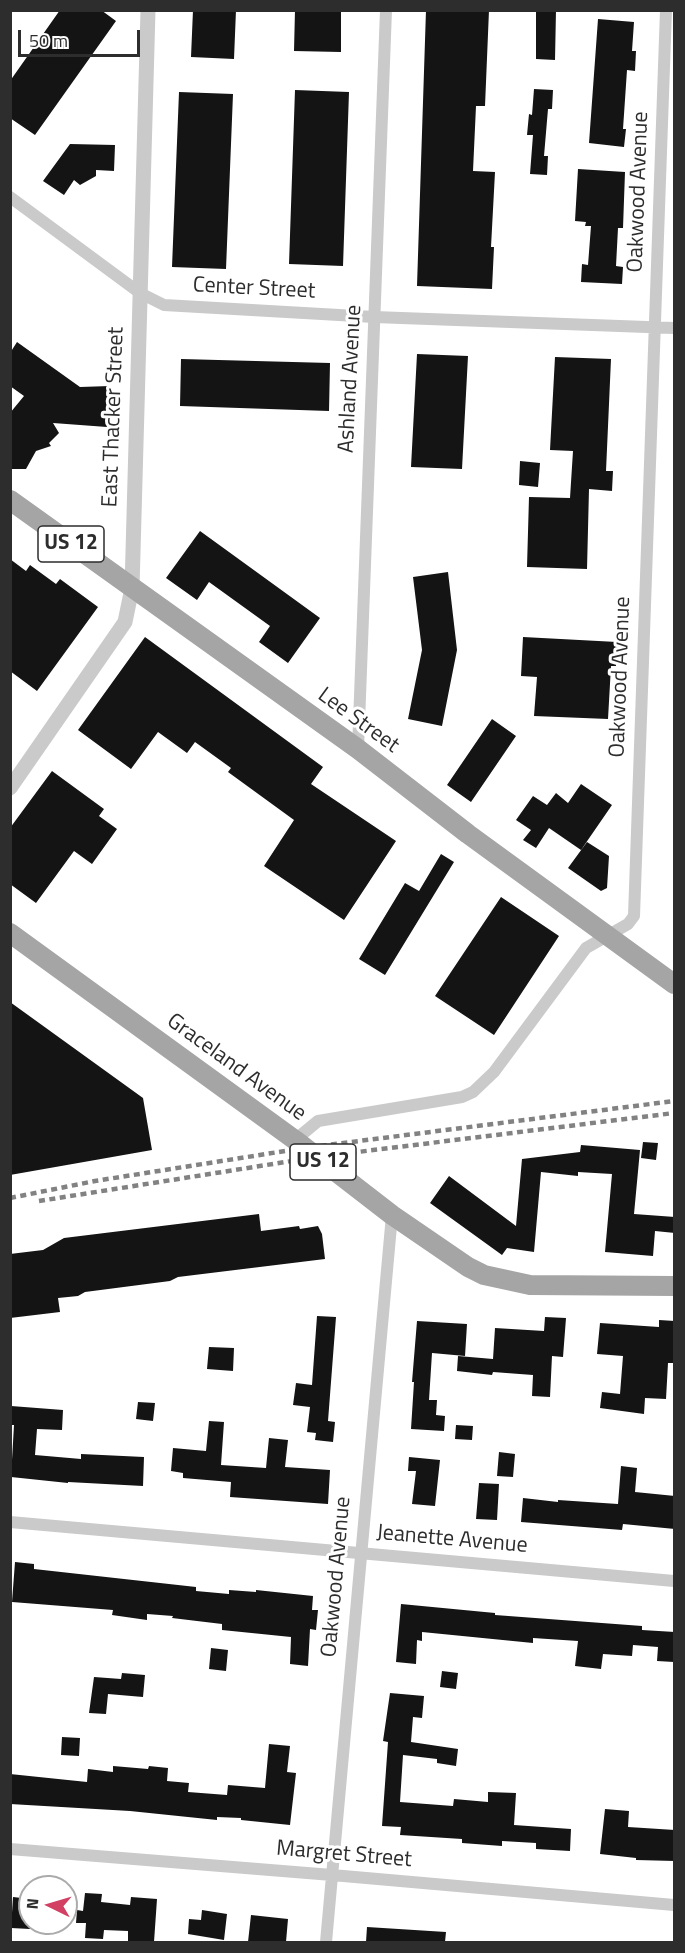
<!DOCTYPE html>
<html>
<head>
<meta charset="utf-8">
<style>
  body { margin:0 }
  #map { position:relative; width:685px; height:1953px; overflow:hidden; background:#fff; font-family:"Titillium Web",sans-serif }
  canvas { display:block }
  .frame { position:absolute; inset:0; border:12px solid #2d2d2d; pointer-events:none }
  .north { position:absolute; left:18px; top:1875px; width:60px; height:60px; box-sizing:border-box; background:#fff; border:2px solid #ababab; border-radius:50%; rotate:275deg; font-size:16px; font-weight:700; line-height:24px; text-align:center; color:#2d2d2d }
  .north::after { content:''; display:block; margin:auto; width:21px; height:27px; background:#d24064; clip-path:polygon(50% 0,100% 100%,50% 72%,0 100%) }
  .scale { position:absolute; left:18px; top:30px; width:122px; height:27px; box-sizing:border-box; border:3px solid #2d2d2d; border-top:0; padding-left:8px; font-size:18px; line-height:21px; white-space:nowrap; color:#2d2d2d; -webkit-text-stroke:4px #fff; paint-order:stroke }
</style>
</head>
<body>
<div id="map">
<canvas width="685" height="1953"></canvas>
<div class="frame"></div>
<div class="north">N</div>
<div class="scale">50 m</div>
</div>
<script>
const c = document.querySelector('canvas').getContext('2d');
c.lineJoin = 'round';
function paint(path, color) {
  c.fillStyle = color;
  c.fill(path, 'evenodd');
}
function toPath(rows) {
  const path = new Path2D();
  for (const r of rows) {
    path.moveTo(r[0], r[1]);
    for (let i = 2; i < r.length; i += 2) path.lineTo(r[i], r[i + 1]);
  }
  return path;
}
function trace(path, color, width, dash) {
  c.strokeStyle = color;
  c.lineWidth = width;
  c.lineCap = dash ? 'butt' : 'round';
  c.setLineDash(dash || []);
  c.stroke(path);
}
function label(font, color, halo, rows, align = 'center') {
  c.font = font + ' "Titillium Web",sans-serif';
  c.lineWidth = 6;
  c.setLineDash([]);
  c.textBaseline = 'middle';
  c.strokeStyle = halo;
  c.fillStyle = color;
  for (const [text, x, y, turn = 0] of rows) {
    c.save();
    c.translate(x, y);
    c.rotate((+turn || 0) * Math.PI / 180);
    c.textAlign = isNaN(turn) ? turn : align;
    if (halo) c.strokeText(text, 0, 0);
    c.fillText(text, 0, 0);
    c.restore();
  }
}
paint(toPath([
  [60,10,101,10,116,21,35,135,10,118,10,81],
  [193,10,236,10,234,59,191,57],
  [295,10,341,10,341,52,294,51],
  [426,10,489,10,485,106,476,106,473,171,495,172,491,247,494,247,492,289,417,286],
  [536,10,556,10,555,60,536,59],
  [598,19,634,22,632,51,636,51,635,71,627,70,623,129,626,129,624,147,589,143],
  [534,89,553,90,552,109,548,109,544,156,548,156,547,175,530,174,533,135,527,135,529,114,532,115],
  [295,90,349,92,343,266,289,264],
  [179,92,233,94,226,269,172,267],
  [70,144,115,145,114,171,96,170,96,176,80,185,74,180,64,195,43,181],
  [578,169,625,172,623,228,618,228,616,266,623,267,622,284,581,282,582,264,588,265,591,226,585,226,586,222,575,221],
  [17,342,80,387,110,386,107,427,53,423,59,433,49,443,51,446,36,451,26,469,10,469,10,413,24,396,10,386,10,353],
  [417,354,468,356,462,469,411,467],
  [555,357,611,359,606,471,613,471,612,491,589,489,587,569,527,567,529,497,570,498,573,451,550,450],
  [181,359,330,363,329,411,180,406],
  [520,461,540,463,538,487,519,485],
  [200,531,320,618,288,663,259,642,270,626,209,582,197,600,166,578],
  [10,559,26,571,30,565,56,584,60,579,98,607,37,691,10,671],
  [448,572,457,650,442,726,408,719,422,650,413,577],
  [145,637,323,767,311,784,396,841,344,920,264,866,294,820,228,772,231,768,195,742,187,753,158,732,131,769,78,730],
  [523,637,617,642,616,666,611,666,608,719,534,716,537,677,521,676],
  [492,719,516,736,471,802,447,785],
  [52,771,104,809,99,816,117,829,92,864,74,851,36,903,10,884,10,828],
  [581,784,612,805,581,850,549,828,536,848,523,840,531,830,516,820,533,796,547,805,556,793,568,803],
  [587,842,609,856,607,888,601,891,568,868],
  [441,854,454,862,385,975,359,959,405,883,419,891],
  [501,897,559,936,494,1035,435,996],
  [10,1002,143,1098,152,1150,10,1175],
  [643,1142,658,1143,656,1160,641,1158],
  [581,1145,640,1150,634,1214,675,1217,675,1233,655,1231,653,1256,605,1252,612,1174,578,1172,578,1176,541,1172,534,1252,507,1248,502,1255,430,1203,449,1176,516,1226,522,1159,580,1152],
  [259,1214,261,1231,299,1226,300,1229,318,1226,322,1234,325,1259,178,1277,170,1281,85,1292,78,1296,58,1298,60,1312,10,1318,10,1254,43,1250,64,1238],
  [317,1316,336,1317,328,1421,335,1422,333,1442,315,1440,316,1433,307,1432,310,1407,293,1405,296,1383,312,1385],
  [545,1317,566,1318,563,1357,552,1356,550,1397,532,1396,533,1375,493,1372,492,1375,457,1371,458,1356,493,1359,495,1328,544,1331],
  [659,1320,675,1321,675,1363,668,1363,666,1399,645,1398,644,1414,600,1408,602,1392,620,1394,623,1356,597,1354,600,1323,659,1327],
  [417,1321,467,1324,465,1356,432,1353,429,1400,437,1400,436,1415,445,1416,444,1431,411,1429,414,1382,412,1382],
  [209,1347,234,1348,233,1371,207,1369],
  [138,1402,155,1403,153,1421,136,1419],
  [11,1406,63,1410,62,1430,37,1429,35,1455,81,1459,81,1454,144,1457,143,1486,68,1482,68,1483,11,1477,14,1425,10,1425],
  [209,1421,224,1422,221,1465,266,1468,269,1438,288,1440,285,1467,330,1470,328,1504,230,1497,231,1482,183,1478,183,1473,171,1471,173,1448,206,1451],
  [456,1425,473,1426,472,1440,455,1439],
  [499,1452,515,1454,513,1477,497,1476],
  [409,1457,440,1460,435,1506,412,1504,416,1471,408,1471],
  [621,1466,637,1468,635,1492,675,1496,675,1529,623,1524,622,1530,521,1522,523,1498,558,1502,558,1500,618,1504],
  [479,1483,499,1484,497,1520,476,1519],
  [15,1562,34,1564,34,1569,196,1587,196,1591,229,1594,229,1590,256,1592,256,1590,313,1596,312,1610,318,1610,316,1630,310,1629,308,1666,290,1664,291,1637,222,1630,222,1624,172,1618,173,1616,147,1614,147,1620,112,1615,113,1610,12,1602],
  [401,1604,495,1613,495,1615,642,1626,642,1630,675,1632,674,1662,657,1661,658,1647,633,1645,632,1656,603,1654,601,1669,575,1666,578,1641,533,1638,533,1643,422,1632,422,1641,417,1640,416,1664,396,1662],
  [211,1648,228,1650,226,1671,209,1669],
  [442,1671,458,1673,456,1689,440,1687],
  [122,1673,145,1675,143,1697,108,1694,106,1714,89,1713,94,1677,121,1679],
  [390,1693,424,1696,422,1718,413,1717,411,1742,458,1749,456,1766,437,1763,437,1759,403,1755,400,1802,453,1806,454,1799,488,1802,488,1792,516,1793,514,1825,571,1829,570,1851,536,1849,536,1843,502,1841,502,1846,462,1843,462,1839,400,1835,401,1827,382,1826,388,1742,383,1741],
  [62,1737,80,1738,79,1756,61,1755],
  [269,1744,290,1746,287,1772,296,1773,290,1825,241,1820,241,1818,217,1817,217,1820,130,1811,10,1804,10,1774,87,1782,88,1769,113,1772,113,1766,148,1769,149,1766,168,1768,167,1781,189,1783,188,1792,227,1795,228,1785,265,1788],
  [605,1809,629,1811,628,1827,675,1830,675,1861,636,1860,636,1858,600,1854],
  [85,1893,102,1894,101,1902,130,1905,131,1897,157,1899,154,1942,128,1942,128,1931,104,1930,103,1939,85,1938,86,1923,76,1923,77,1910,83,1911],
  [13,1897,30,1899,30,1929,11,1928],
  [202,1910,227,1914,224,1940,188,1934,189,1919,201,1920],
  [251,1915,288,1919,286,1942,248,1942],
  [367,1927,446,1932,445,1942,366,1942]
]), '#141414');
trace(toPath([
  [10,197,140,293,164,305,374,317,674,328],
  [358,749,386,10],
  [295,1140,318,1121,462,1097,473,1092,494,1072,586,948,628,924,634,916,666,10],
  [10,1522,674,1581],
  [10,1849,332,1875,674,1905],
  [326,1942,392,1215]
]), '#cacaca', 12);
trace(toPath([
  [10,788,125,622,132,588,148,10]
]), '#cacaca', 15);
trace(toPath([
  [10,500,358,749,468,834,674,984],
  [10,933,295,1140,392,1215,468,1267,484,1275,530,1285,674,1286]
]), '#a5a5a5', 20);
trace(toPath([
  [10,1198,95,1181,304,1148,674,1101],
  [39,1201,317,1157,674,1113]
]), '#828282', 4.5, [6, 4.5]);
for (const [x, y, w] of [
  [71,544,66],
  [323,1162,66]
]) {
  const box = new Path2D();
  box.roundRect(x - w / 2, y - 18, w, 36, 4.5);
  c.fillStyle = '#fff';
  c.fill(box);
  trace(box, '#2d2d2d', 1.5);
}
label('bold 21px', '#2d2d2d', null, [
  ["US 12",71,544],
  ["US 12",323,1162]
]);
label('22px', '#2d2d2d', '#fff', [
  ["Oakwood Avenue",639,192,-88],
  ["Center Street",254,289,3],
  ["Ashland Avenue",351,379,-87],
  ["East Thacker Street",114,417,-88],
  ["Oakwood Avenue",621,677,-88],
  ["Lee Street",358,721,36],
  ["Graceland Avenue",236,1068,36],
  ["Jeanette Avenue",452,1540,5],
  ["Oakwood Avenue",337,1577,-85],
  ["Margret Street",344,1855,5]
]);
</script>
</body>
</html>
